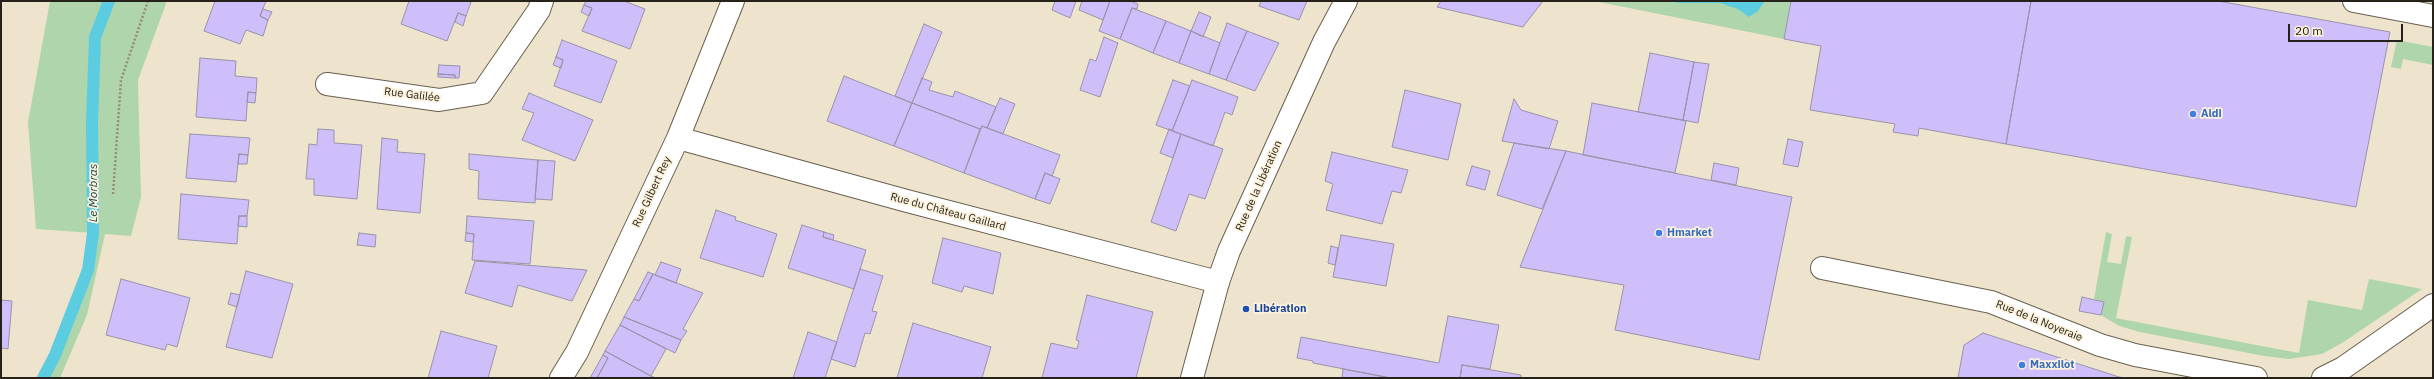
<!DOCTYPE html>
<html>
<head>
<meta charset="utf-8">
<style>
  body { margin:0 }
  #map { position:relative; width:2434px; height:379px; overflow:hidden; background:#eee4ce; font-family:"IBM Plex Sans",sans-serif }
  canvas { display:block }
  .frame { position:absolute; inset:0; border:2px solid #26221a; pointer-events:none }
  .scale { position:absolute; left:2288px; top:24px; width:115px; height:18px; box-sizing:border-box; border:2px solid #26221a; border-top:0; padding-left:5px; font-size:12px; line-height:14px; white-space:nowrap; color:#26221a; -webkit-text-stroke:3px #fcf1db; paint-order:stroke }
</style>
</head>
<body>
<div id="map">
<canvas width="2434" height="379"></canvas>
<div class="frame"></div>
<div class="scale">20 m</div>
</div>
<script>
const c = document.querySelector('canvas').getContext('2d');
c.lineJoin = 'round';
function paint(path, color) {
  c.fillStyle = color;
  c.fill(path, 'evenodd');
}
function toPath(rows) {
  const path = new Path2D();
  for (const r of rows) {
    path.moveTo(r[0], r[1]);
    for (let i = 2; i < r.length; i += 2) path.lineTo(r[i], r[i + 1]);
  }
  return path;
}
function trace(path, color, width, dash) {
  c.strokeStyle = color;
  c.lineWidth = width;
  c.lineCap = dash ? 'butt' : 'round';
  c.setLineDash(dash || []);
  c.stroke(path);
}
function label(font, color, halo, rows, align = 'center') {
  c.font = font + ' "IBM Plex Sans",sans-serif';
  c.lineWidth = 3.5;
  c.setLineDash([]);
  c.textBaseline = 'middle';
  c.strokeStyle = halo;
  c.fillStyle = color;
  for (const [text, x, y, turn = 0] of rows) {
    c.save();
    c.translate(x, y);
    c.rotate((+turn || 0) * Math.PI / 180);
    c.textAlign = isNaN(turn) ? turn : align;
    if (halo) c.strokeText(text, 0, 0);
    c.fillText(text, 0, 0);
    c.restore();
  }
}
paint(toPath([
  [50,1,167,1,138,80,141,197,131,236,105,234,87,315,60,378,43,378,55,355,88,268,93,233,36,229,28,122],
  [1594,1,1791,1,1784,39],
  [2397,40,2433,47,2433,65,2403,59,2401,69,2391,67],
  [2106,232,2112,234,2107,262,2121,264,2126,236,2132,237,2116,318,2251,344,2299,353,2308,300,2362,310,2369,279,2422,289,2342,343,2322,354,2289,359,2264,356,2140,332,2119,326,2101,315,2104,302,2094,299]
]), '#afd5ad');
paint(toPath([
  [1667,1,1765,1,1758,11,1749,17,1738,9,1720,3,1680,3]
]), '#5ccce1');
trace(toPath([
  [43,378,55,355,88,270,93,233,92,123,95,37,109,1]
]), '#5ccce1', 12);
const building = toPath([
  [215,1,266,1,260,16,268,20,263,36,246,30,240,44,204,31,215,1],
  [409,1,468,1,471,2,466,16,458,13,447,41,401,24,409,1],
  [586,1,624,1,645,9,630,49,582,31,592,8,584,5,586,1],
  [1055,1,1076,1,1070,18,1052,10,1055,1],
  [1082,1,1110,1,1103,20,1079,10,1082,1],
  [1110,1,1130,1,1138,4,1137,9,1132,8,1120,39,1099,31,1110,1],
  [1261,1,1307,1,1299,20,1259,6,1261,1],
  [1441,1,1543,1,1523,27,1437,7,1441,1],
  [1791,1,2031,1,2006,144,1919,128,1918,136,1893,132,1895,124,1810,110,1821,46,1784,39,1791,1],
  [2031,1,2218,1,2390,32,2356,207,2006,144,2031,1],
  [584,5,592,8,589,16,581,12,584,5],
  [1132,8,1166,21,1153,53,1120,39,1132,8],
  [263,9,272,12,268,20,260,16,263,9],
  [1199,12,1211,17,1203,37,1191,31,1199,12],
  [458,13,466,16,463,26,455,22,458,13],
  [1166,21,1191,31,1179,63,1153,53,1166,21],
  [1227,23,1247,31,1226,80,1209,74,1227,23],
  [924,24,942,32,912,103,895,96,924,24],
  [1191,31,1220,43,1209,74,1179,63,1191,31],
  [1247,31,1279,43,1255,91,1226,80,1247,31],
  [1104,37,1118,43,1100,97,1080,90,1090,59,1096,61,1104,37],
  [562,40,617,61,601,103,554,86,563,60,556,57,562,40],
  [1650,53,1694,62,1683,120,1638,112,1650,53],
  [556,57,563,60,561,68,553,65,556,57],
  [200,58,236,61,235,76,257,78,256,93,248,92,246,121,196,117,200,58],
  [1694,62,1709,64,1698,123,1683,120,1694,62],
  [439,65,460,66,459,78,455,78,455,75,438,74,439,65],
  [438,74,455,75,455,78,438,77,438,74],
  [844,76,912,103,894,146,827,121,844,76],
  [922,78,932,82,929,90,953,97,955,91,996,107,987,128,982,126,980,129,912,103,922,78],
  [1173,80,1190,86,1172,131,1156,125,1173,80],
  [1192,80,1238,97,1232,115,1225,112,1213,146,1172,131,1192,80],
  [1405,90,1461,104,1448,160,1392,147,1405,90],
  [248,92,256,93,255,103,247,102,248,92],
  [529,93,593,120,575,161,522,140,534,113,522,109,529,93],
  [1000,98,1015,104,1003,134,987,128,1000,98],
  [1514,99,1521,110,1558,121,1549,149,1502,141,1514,99],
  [912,103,980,129,964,173,894,146,912,103],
  [1592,103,1686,121,1675,173,1583,155,1592,103],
  [982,126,1060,155,1052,176,1045,173,1035,199,964,173,982,126],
  [318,129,334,130,334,143,362,145,357,199,314,195,314,179,306,179,309,144,317,145,318,129],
  [1169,129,1181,134,1173,158,1160,153,1169,129],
  [190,134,250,138,248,155,239,154,236,182,186,178,190,134],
  [1181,134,1223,149,1205,199,1189,194,1176,231,1151,222,1181,134],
  [382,138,398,140,397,152,425,154,420,213,377,209,382,138],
  [1788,139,1803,142,1798,167,1783,164,1788,139],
  [1514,143,1566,151,1542,209,1497,195,1514,143],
  [1566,151,1792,197,1759,360,1615,330,1624,285,1520,267,1566,151],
  [1332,152,1408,170,1401,193,1392,191,1382,224,1326,210,1333,184,1325,181,1332,152],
  [239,154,248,155,247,164,238,164,239,154],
  [469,154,538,160,535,203,478,199,479,171,469,169,469,154],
  [538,160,555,161,552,200,535,199,538,160],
  [1714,163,1739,168,1736,185,1711,180,1714,163],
  [1472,166,1490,171,1485,190,1466,185,1472,166],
  [1045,173,1060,179,1050,204,1035,199,1045,173],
  [181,194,249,200,247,216,239,216,237,244,178,239,181,194],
  [716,210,736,217,735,220,777,234,763,277,700,258,716,210],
  [239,216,247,216,247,227,238,226,239,216],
  [467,216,534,221,530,264,472,260,474,234,466,233,467,216],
  [802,225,824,232,823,237,866,250,854,289,788,268,802,225],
  [824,232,834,235,833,240,823,237,824,232],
  [359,233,376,235,375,247,357,245,359,233],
  [466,233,474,234,473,242,465,241,466,233],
  [1341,235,1394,244,1386,286,1333,277,1341,235],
  [943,238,1001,253,993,294,964,286,962,292,932,283,943,238],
  [1331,246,1338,248,1335,265,1328,263,1331,246],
  [475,261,587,270,572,301,518,285,512,307,465,293,475,261],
  [661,262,681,269,676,283,655,275,661,262],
  [860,269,883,276,872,311,877,312,870,334,865,333,855,367,831,359,860,269],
  [246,271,293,284,272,358,226,347,246,271],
  [648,272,653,274,639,301,634,299,648,272],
  [653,274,703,293,683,329,687,331,681,340,624,317,634,299,639,301,653,274],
  [121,279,190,298,177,347,167,344,165,350,106,335,121,279],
  [231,293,240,295,237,307,228,304,231,293],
  [1087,295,1153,312,1136,378,1042,378,1051,343,1077,349,1079,341,1076,340,1087,295],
  [2082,297,2104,302,2101,315,2079,311,2082,297],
  [1,300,12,301,8,349,1,348,1,300],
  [1448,316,1499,325,1490,369,1462,365,1460,378,1391,378,1313,363,1313,361,1297,358,1301,337,1439,363,1448,316],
  [624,317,681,340,675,353,620,325,624,317],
  [913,323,991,347,982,378,897,378,913,323],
  [620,325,666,349,651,376,605,351,620,325],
  [441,331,497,346,488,378,428,378,441,331],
  [808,332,837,342,825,378,793,378,808,332],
  [1983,333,2119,377,2126,378,1958,378,1964,345,1983,333],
  [605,351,651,376,656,378,597,378,608,358,603,355,605,351],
  [603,355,608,358,597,378,590,378,603,355],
  [1462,365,1521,375,1521,378,1460,378,1462,365],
  [1343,369,1390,378,1342,378,1343,369]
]);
paint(building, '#cebffb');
trace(building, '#9893a9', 1);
const minor = toPath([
  [2354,1,2433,16],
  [327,84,439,100,482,93,539,10,542,1],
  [678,138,907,201,1218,282],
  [1822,268,1991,302,2100,345,2135,355,2256,378],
  [561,378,577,352,678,138,733,1],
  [2323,378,2343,368,2433,305]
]);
const tertiary = toPath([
  [1192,378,1218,282,1229,251,1324,42,1346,1]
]);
trace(minor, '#69604d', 24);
trace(tertiary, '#69604d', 24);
trace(toPath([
  [113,194,121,80,148,1]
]), '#938c7c', 2.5, [2, 2]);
trace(minor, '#fff', 22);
trace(tertiary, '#fff', 22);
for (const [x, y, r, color] of [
  [2193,114,4,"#3f7fe0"],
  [1659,233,4,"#3f7fe0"],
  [1246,309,4,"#1a4fb4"],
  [2022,365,4,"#3f7fe0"]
]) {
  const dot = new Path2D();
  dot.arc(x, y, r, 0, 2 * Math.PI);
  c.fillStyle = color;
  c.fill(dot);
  trace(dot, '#fcf1db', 1.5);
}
label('11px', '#26221a', '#fcf1db', [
  ["Rue Galilée",412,95,7],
  ["Rue de la Libération",1259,186,-66],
  ["Rue Gilbert Rey",652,192,-65],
  ["Rue du Château Gaillard",948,212,15],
  ["Rue de la Noyeraie",2039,321,22]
]);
label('bold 11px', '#366cbe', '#fcf1db', [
  ["Aldi",2201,114],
  ["Hmarket",1667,233],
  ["Maxxilot",2030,365]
], 'left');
label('bold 11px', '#164399', '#fcf1db', [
  ["Libération",1254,309]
], 'left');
label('italic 12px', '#13454e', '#fcf1db', [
  ["Le Morbras",94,193,-90]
]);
</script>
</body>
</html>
